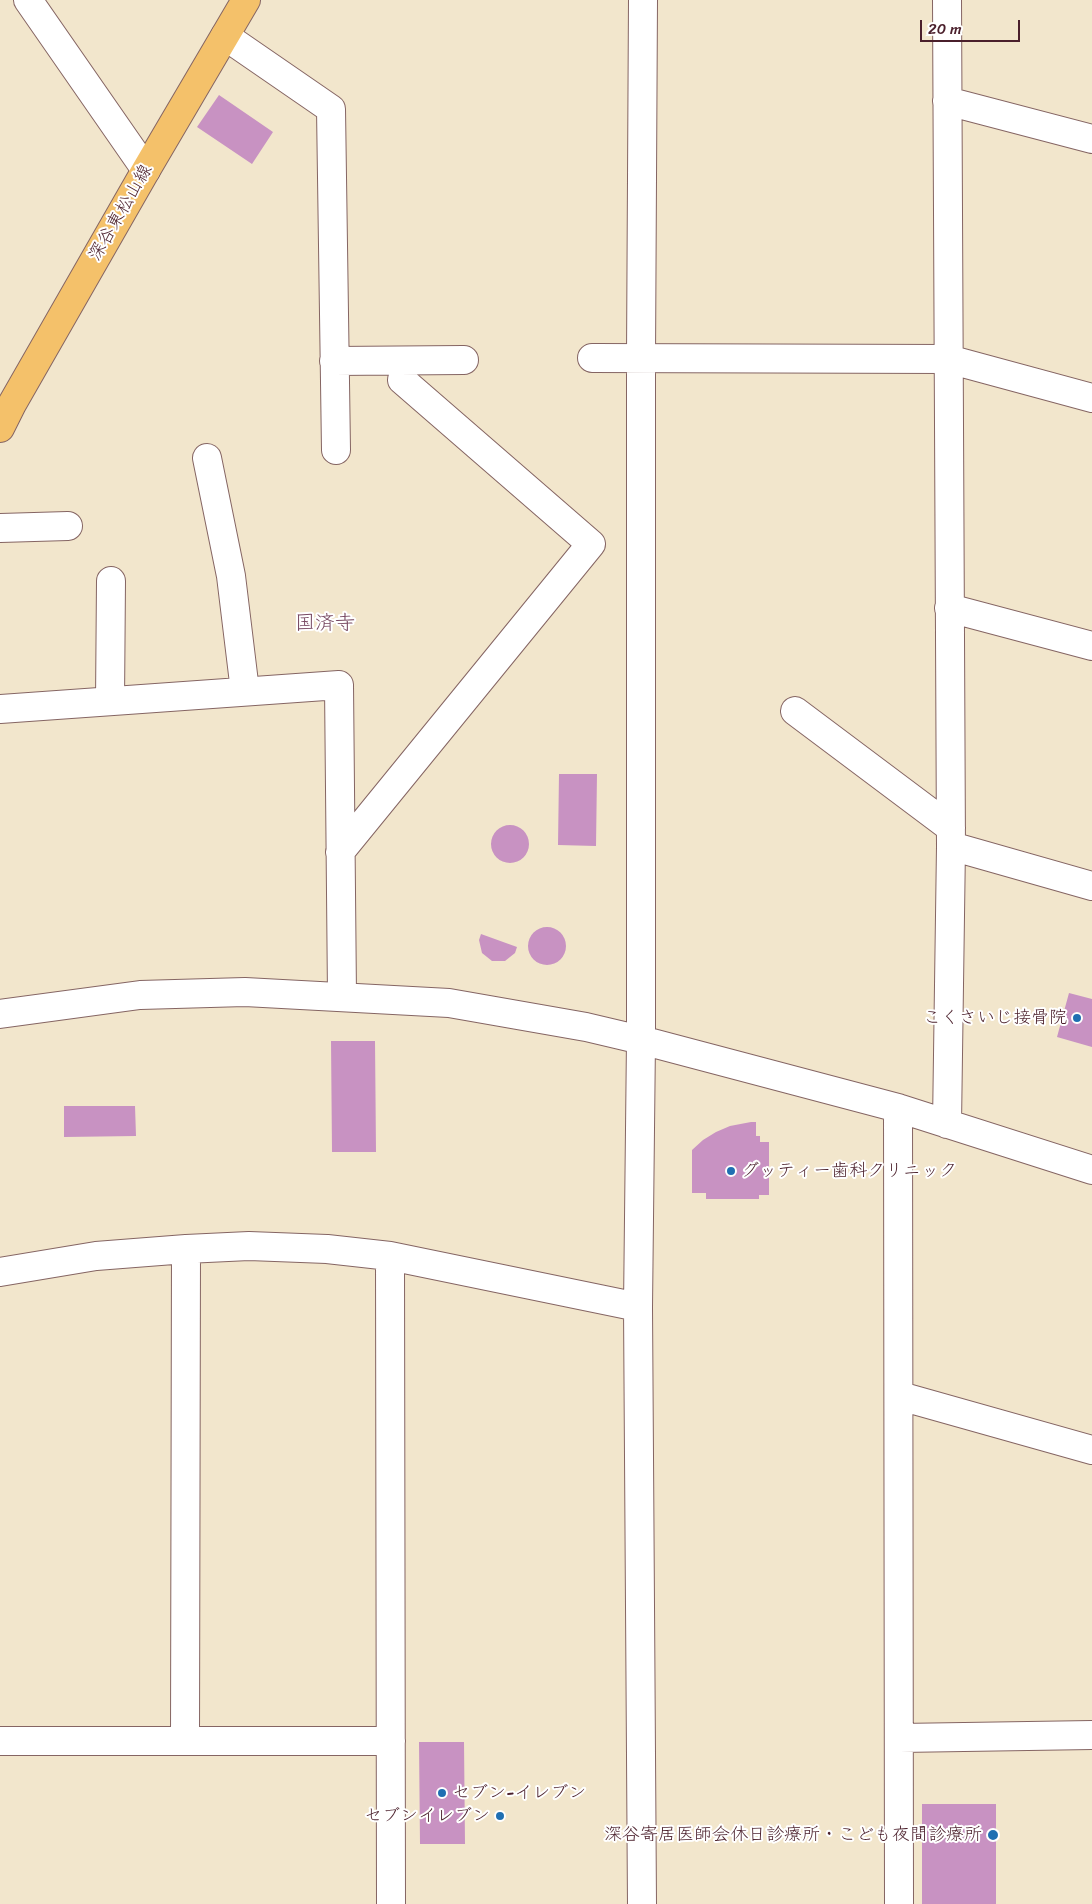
<!DOCTYPE html>
<html>
<head>
<meta charset="utf-8">
<style>
  body { margin:0 }
  #map { position:relative; width:1092px; height:1904px; overflow:hidden; background:#f2e6cc; font-family:Sriracha,sans-serif }
  canvas { display:block }
  .scale { position:absolute; left:920px; top:20px; width:100px; height:22px; box-sizing:border-box; border:2px solid #4a1f2b; border-top:0; padding-left:6px; font-size:15px; line-height:18px; white-space:nowrap; color:#4a1f2b; -webkit-text-stroke:4px #fff; paint-order:stroke }
</style>
</head>
<body>
<div id="map">
<canvas width="1092" height="1904"></canvas>
<div class="scale">20 m</div>
</div>
<script>
const c = document.querySelector('canvas').getContext('2d');
c.lineJoin = 'round';
function paint(path, color) {
  c.fillStyle = color;
  c.fill(path, 'evenodd');
}
function toPath(rows) {
  const path = new Path2D();
  for (const r of rows) {
    if (r.length === 3) {
      path.moveTo(r[0] + r[2], r[1]);
      path.arc(r[0], r[1], r[2], 0, 2 * Math.PI);
      continue;
    }
    path.moveTo(r[0], r[1]);
    for (let i = 2; i < r.length; i += 2) path.lineTo(r[i], r[i + 1]);
  }
  return path;
}
function trace(path, color, width, dash) {
  c.strokeStyle = color;
  c.lineWidth = width;
  c.lineCap = dash ? 'butt' : 'round';
  c.setLineDash(dash || []);
  c.stroke(path);
}
function label(font, color, halo, rows, align = 'center') {
  c.font = font + ' Sriracha,"Klee One",sans-serif';
  c.lineWidth = 4;
  c.setLineDash([]);
  c.textBaseline = 'middle';
  c.strokeStyle = halo;
  c.fillStyle = color;
  for (const [text, x, y, turn = 0] of rows) {
    c.save();
    c.translate(x, y);
    c.rotate((+turn || 0) * Math.PI / 180);
    c.textAlign = isNaN(turn) ? turn : align;
    if (halo) c.strokeText(text, 0, 0);
    c.fillText(text, 0, 0);
    c.restore();
  }
}
paint(toPath([
  [219,95,273,132,252,164,197,127],
  [559,774,597,774,596,846,558,845],
  [510,844,19],
  [547,946,19],
  [481,934,517,947,515,953,505,961,492,961,482,953,479,940],
  [1069,993,1092,999,1092,1047,1057,1037],
  [331,1041,375,1041,376,1152,332,1152],
  [64,1106,135,1106,136,1136,64,1137],
  [751,1122,756,1122,756,1136,760,1136,760,1142,769,1142,769,1195,759,1195,759,1199,706,1199,706,1193,692,1193,692,1150,703,1140,716,1132,730,1126],
  [419,1742,464,1742,465,1844,420,1844],
  [922,1804,996,1804,996,1904,922,1904]
]), '#c892c2');
const minor = toPath([
  [28,0,146,170],
  [643,0,641,357,641,1040,898,1108,1092,1170],
  [947,0,951,846,947,1124],
  [225,36,331,109,336,450],
  [947,101,1092,139],
  [592,358,948,359,1092,398],
  [334,361,464,360],
  [207,458,231,576,245,691],
  [0,528,68,526],
  [949,608,1092,646],
  [110,701,111,581],
  [0,709,339,685,342,996],
  [795,711,951,828],
  [951,846,1092,886],
  [340,852,591,544,402,380],
  [0,1014,140,995,245,992,449,1003,586,1027,641,1040,638,1307,642,1904],
  [898,1108,899,1904],
  [390,1256,391,1904],
  [0,1272,96,1256,186,1249,249,1246,327,1249,390,1256,638,1307],
  [900,1396,1092,1450],
  [900,1738,1092,1735],
  [0,1741,391,1741],
  [185,1741,186,1249]
]);
const major = toPath([
  [0,428,12,404,146,170,246,0]
]);
trace(minor, '#856563', 30);
trace(major, '#856563', 30);
trace(minor, '#fff', 28);
trace(major, '#f4c16a', 28);
for (const [x, y, r, color] of [
  [1077,1018,5,"#1f6fb2"],
  [731,1171,5,"#1f6fb2"],
  [442,1793,5,"#1f6fb2"],
  [500,1816,5,"#1f6fb2"],
  [993,1835,6,"#1f6fb2"]
]) {
  const dot = new Path2D();
  dot.arc(x, y, r, 0, 2 * Math.PI);
  c.fillStyle = color;
  c.fill(dot);
  trace(dot, '#fff', 2);
}
label('18px', '#4a1f2b', '#fff', [
  ["深谷東松山線",121,213,-60]
]);
label('18px', '#4a1f2b', '#fff', [
  ["こくさいじ接骨院",1067,1018],
  ["グッティー歯科クリニック",741,1171,"left"],
  ["セブン-イレブン",452,1793,"left"],
  ["セブンイレブン",490,1816],
  ["深谷寄居医師会休日診療所・こども夜間診療所",982,1835]
], 'right');
label('20px', '#764760', '#fff', [
  ["国済寺",325,624]
]);
</script>
</body>
</html>
